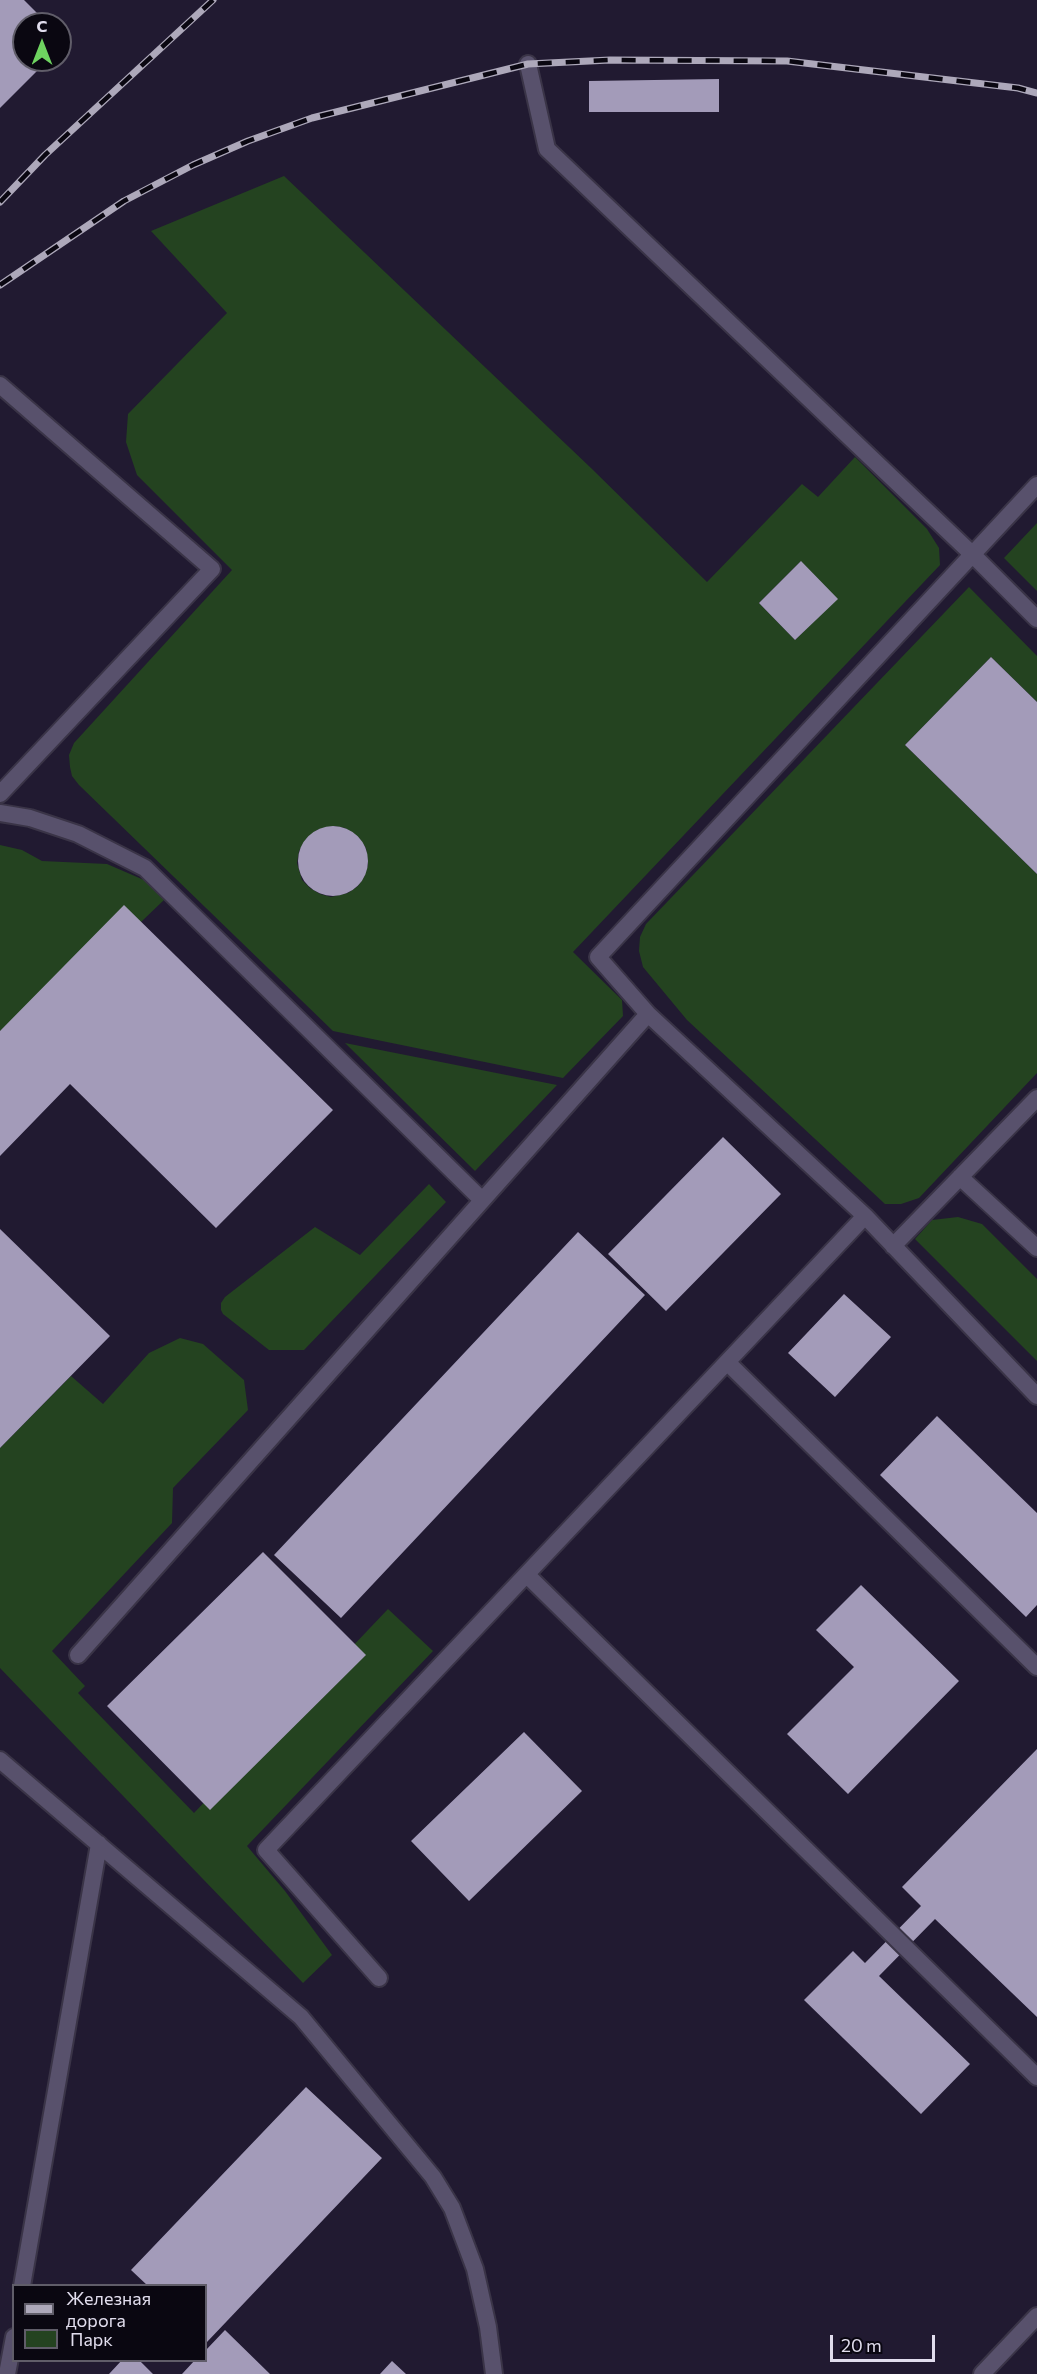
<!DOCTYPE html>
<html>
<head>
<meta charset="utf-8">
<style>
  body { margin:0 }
  #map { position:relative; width:1037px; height:2374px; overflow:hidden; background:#211a31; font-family:Commissioner,sans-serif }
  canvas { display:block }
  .legend { position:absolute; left:12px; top:2284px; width:195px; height:78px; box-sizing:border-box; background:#0a0711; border:2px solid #605d69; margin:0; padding:8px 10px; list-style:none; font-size:18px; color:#e1dded }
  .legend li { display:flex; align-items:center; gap:12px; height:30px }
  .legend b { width:30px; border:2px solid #605d69 }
  .north { position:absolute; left:12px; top:12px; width:60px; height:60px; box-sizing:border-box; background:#0a0711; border:2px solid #605d69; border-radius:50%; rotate:0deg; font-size:16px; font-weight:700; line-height:24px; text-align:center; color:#e1dded }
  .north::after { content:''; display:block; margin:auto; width:21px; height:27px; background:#6ed360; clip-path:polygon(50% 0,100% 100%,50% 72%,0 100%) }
  .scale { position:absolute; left:830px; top:2335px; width:105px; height:27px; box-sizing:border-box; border:3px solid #e1dded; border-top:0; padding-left:8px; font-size:18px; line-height:21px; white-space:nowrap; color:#e1dded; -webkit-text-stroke:4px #0a0711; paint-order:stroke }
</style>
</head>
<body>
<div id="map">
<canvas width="1037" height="2374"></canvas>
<ul class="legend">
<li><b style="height:8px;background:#ada8ba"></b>Железная дорога</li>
<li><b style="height:16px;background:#244320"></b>Парк</li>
</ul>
<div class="north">С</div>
<div class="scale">20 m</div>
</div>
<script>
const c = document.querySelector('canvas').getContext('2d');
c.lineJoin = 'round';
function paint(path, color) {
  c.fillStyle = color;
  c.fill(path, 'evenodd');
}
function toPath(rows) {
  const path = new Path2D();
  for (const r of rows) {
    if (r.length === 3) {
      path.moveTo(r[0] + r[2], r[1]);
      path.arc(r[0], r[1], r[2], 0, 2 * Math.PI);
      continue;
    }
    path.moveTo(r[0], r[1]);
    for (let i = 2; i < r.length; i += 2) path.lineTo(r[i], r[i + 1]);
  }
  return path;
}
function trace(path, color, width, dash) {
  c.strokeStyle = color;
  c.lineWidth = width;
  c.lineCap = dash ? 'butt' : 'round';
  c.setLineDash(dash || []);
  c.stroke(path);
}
paint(toPath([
  [284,176,591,468,707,582,802,484,818,497,855,457,927,529,939,548,940,565,573,952,622,1000,623,1016,563,1078,333,1031,79,785,72,776,70,767,69,755,74,743,232,570,137,475,126,442,128,414,227,313,151,231],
  [800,562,837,599,795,640,759,603],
  [334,826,345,828,359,838,366,848,368,865,364,877,358,886,348,893,331,897,320,894,310,888,302,880,297,863,299,851,308,837,317,830],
  [1037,523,1037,591,1004,558],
  [969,587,1037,656,1037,702,991,657,905,745,1037,874,1037,1073,919,1198,901,1204,885,1204,687,1020,643,967,639,951,640,937,646,924],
  [0,845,22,850,42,861,107,864,144,880,165,899,141,922,0,1031],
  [345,1043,557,1085,475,1171],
  [429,1184,446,1202,304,1350,269,1350,223,1314,221,1310,221,1303,225,1297,315,1227,360,1255],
  [958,1217,982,1224,1037,1279,1037,1361,915,1239,932,1220],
  [180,1338,203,1344,244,1380,248,1410,173,1488,172,1523,52,1651,85,1686,78,1693,194,1813,388,1609,433,1651,247,1846,285,1891,332,1955,303,1983,0,1668,0,1448,71,1376,103,1404,149,1353]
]), '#244320');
paint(toPath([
  [0,0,24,0,48,24,24,24,24,60,48,60,0,108],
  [60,36,66,42,60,48],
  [719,79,719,112,589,112,589,81],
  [801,561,838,599,795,640,759,603],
  [991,657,1037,702,1037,874,905,745],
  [333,861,35],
  [124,905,333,1110,216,1228,70,1084,0,1156,0,1031],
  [723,1137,781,1194,666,1311,608,1254],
  [0,1229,110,1336,0,1448],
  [578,1232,645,1295,341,1618,274,1555],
  [844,1294,891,1337,835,1397,788,1353],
  [937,1416,1037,1513,1037,1605,1026,1617,880,1475],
  [263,1552,366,1655,210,1810,107,1706],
  [861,1585,959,1681,848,1794,787,1734,854,1667,816,1630],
  [524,1732,582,1791,469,1901,411,1841],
  [1037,1749,1037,2017,935,1919,879,1976,970,2064,921,2114,804,2000,853,1951,865,1963,921,1906,902,1887],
  [306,2087,382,2158,207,2342,206,2286,148,2286,131,2270],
  [225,2330,270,2374,182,2374,195,2360,206,2360,206,2350],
  [122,2360,139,2360,153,2374,109,2374],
  [392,2361,406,2374,380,2374]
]), '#a39bb9');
const service = toPath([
  [528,64,547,149,972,554,1037,619],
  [0,385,212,569,0,794],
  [0,813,30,818,78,834,145,868,482,1200],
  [648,1014,598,957,1037,485],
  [960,1177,1037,1248],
  [893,1246,1037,1098],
  [728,1363,1037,1667],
  [527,1575,1037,2077],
  [78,1655,648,1014,865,1216],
  [0,1760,301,2017,433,2177,452,2208,475,2269,488,2327,494,2374],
  [379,1978,266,1850,865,1216,1037,1396],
  [22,2286,99,1844],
  [7,2374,14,2337],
  [982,2374,1037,2316]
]);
trace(service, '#3a3447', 20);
trace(service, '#58516c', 16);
const rail = toPath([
  [0,202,45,155,213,0],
  [0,285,124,201,193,165,248,141,312,118,528,64,610,60,787,61,1018,88,1037,93]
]);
trace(rail, '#ada8ba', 7);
trace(rail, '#0a0711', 4.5, [14]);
</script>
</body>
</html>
